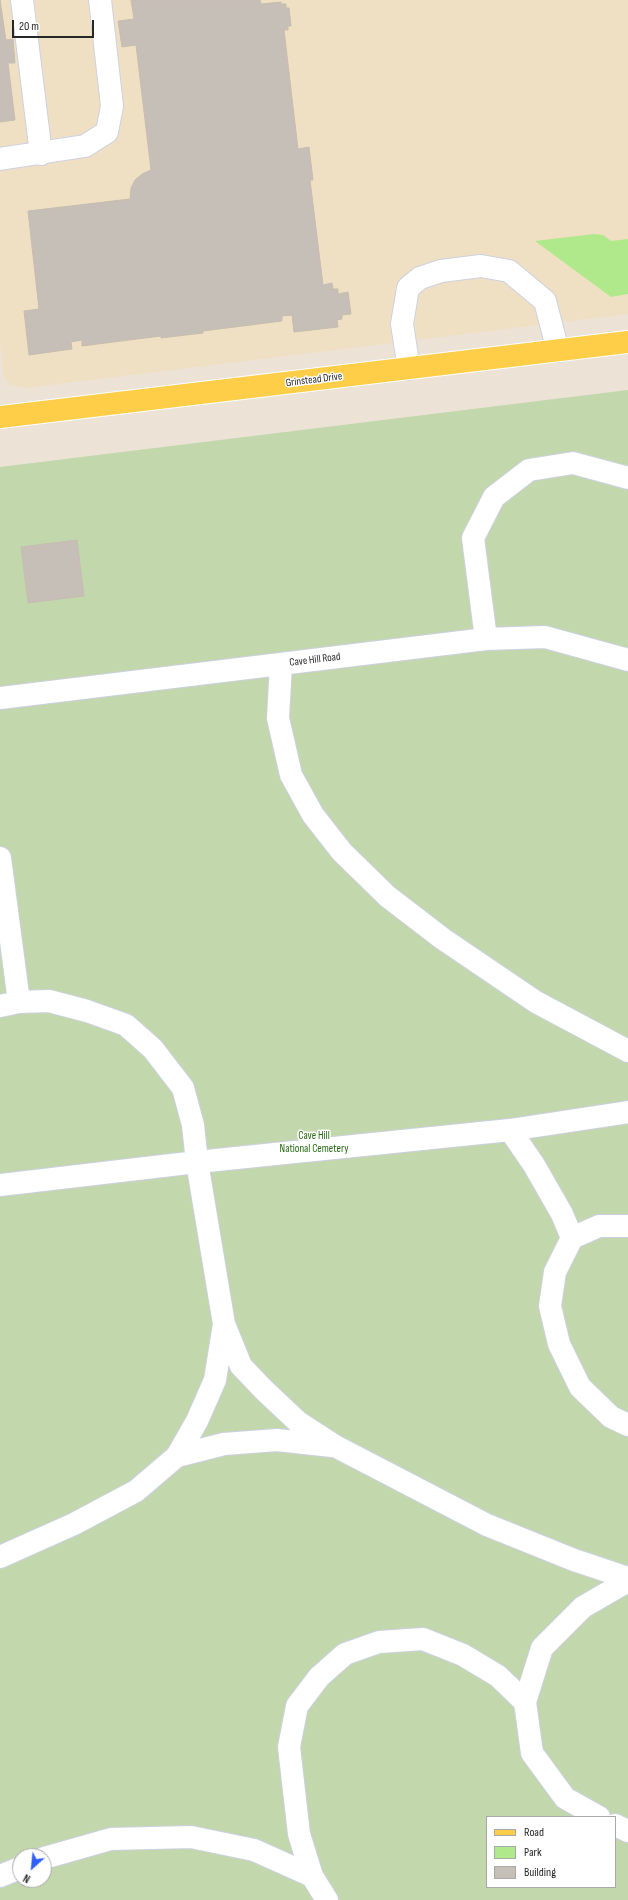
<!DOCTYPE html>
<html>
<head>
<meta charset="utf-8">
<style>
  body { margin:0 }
  #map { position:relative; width:628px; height:1900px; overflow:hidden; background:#ece2d6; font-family:"Sofia Sans Condensed",sans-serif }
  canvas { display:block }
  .legend { position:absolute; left:486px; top:1816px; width:130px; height:72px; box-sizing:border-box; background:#fff; border:1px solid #a9a9a9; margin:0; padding:5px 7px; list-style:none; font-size:12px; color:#272727 }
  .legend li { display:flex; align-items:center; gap:8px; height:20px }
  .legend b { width:20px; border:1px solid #a9a9a9 }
  .north { position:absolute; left:12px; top:1848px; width:40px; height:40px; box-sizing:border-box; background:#fff; border:1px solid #a9a9a9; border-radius:50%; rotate:207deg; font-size:11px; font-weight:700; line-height:16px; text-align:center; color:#272727 }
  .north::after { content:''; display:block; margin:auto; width:14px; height:18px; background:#305eff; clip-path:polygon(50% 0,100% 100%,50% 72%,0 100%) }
  .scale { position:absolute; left:12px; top:20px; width:82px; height:18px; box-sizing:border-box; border:2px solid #272727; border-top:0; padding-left:5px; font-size:12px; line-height:14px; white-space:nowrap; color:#272727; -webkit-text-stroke:3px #fff; paint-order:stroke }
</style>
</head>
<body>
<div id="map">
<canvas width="628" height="1900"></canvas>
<ul class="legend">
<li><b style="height:5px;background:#fece49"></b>Road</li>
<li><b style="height:11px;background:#afe98c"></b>Park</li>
<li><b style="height:11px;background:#c6bfb7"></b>Building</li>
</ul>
<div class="north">N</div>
<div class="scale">20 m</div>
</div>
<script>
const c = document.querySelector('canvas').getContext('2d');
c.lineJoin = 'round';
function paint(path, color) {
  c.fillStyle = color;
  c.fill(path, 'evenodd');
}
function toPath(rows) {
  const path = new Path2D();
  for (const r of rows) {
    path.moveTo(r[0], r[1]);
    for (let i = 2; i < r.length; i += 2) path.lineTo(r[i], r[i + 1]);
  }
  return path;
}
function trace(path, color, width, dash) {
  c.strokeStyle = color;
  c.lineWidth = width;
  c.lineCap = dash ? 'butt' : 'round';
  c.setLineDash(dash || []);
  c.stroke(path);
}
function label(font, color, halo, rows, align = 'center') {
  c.font = font + ' "Sofia Sans Condensed",sans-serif';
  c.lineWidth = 3;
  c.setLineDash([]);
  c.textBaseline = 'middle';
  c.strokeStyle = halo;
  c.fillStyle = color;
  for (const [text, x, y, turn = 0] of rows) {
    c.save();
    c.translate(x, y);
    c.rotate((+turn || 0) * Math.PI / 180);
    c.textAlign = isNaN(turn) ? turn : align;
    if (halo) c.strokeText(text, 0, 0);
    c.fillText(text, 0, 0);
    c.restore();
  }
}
paint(toPath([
  [0,0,628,0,628,314,25,388,10,385,4,377,0,341]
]), '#f0e0c3');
paint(toPath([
  [594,234,603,235,611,241,628,239,628,294,611,297,535,241]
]), '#afe98c');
paint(toPath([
  [628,390,628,1900,0,1900,0,467],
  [487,1817,615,1817,615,1887,487,1887],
  [20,1856,44,1856,44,1880,20,1880]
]), '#c2d7ac');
const building = toPath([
  [0,0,6,40,13,39,15,63,8,63,15,120,0,122,0,0],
  [131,0,260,0,261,4,281,2,281,4,286,4,286,8,289,8,291,26,288,26,288,30,284,30,298,149,309,147,313,180,310,180,323,285,332,283,333,289,338,289,338,294,348,292,351,314,342,315,342,319,337,320,338,327,294,332,292,315,282,316,282,321,203,331,203,333,161,338,161,336,82,346,82,340,71,342,72,349,29,355,24,311,39,309,28,211,130,199,131,188,135,180,142,174,151,170,136,45,122,47,118,21,134,19,131,0],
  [77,540,84,596,28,603,21,547,77,540]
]);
paint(building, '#c6bfb7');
trace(building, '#c7beb0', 1);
const minor = toPath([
  [22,0,41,154],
  [0,159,85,146,107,132,112,106,100,0],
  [409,369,402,324,408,288,420,278,441,271,481,266,509,271,545,301,558,351],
  [486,639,473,538,494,497,529,470,573,463,628,478],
  [281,664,278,718,291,775,313,815,342,852,387,896,443,939,536,1002,628,1051],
  [0,698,486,639,545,637,628,660],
  [0,858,19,1002],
  [0,1006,19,1002,49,1001,87,1011,126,1025,153,1049,183,1088,193,1125,197,1162,224,1324,241,1366,264,1390,298,1422,335,1446,487,1525,574,1560,628,1578],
  [510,1130,534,1165,562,1214,572,1238],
  [0,1185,197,1162,510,1130,628,1112],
  [628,1226,599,1226,572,1238,555,1272,550,1306,559,1344,580,1387,611,1417,628,1425],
  [177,1456,224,1444,277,1440,332,1446],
  [0,1557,74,1524,136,1491,177,1456,197,1421,215,1380,224,1324],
  [599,1817,565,1798,532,1753,525,1702,542,1648,583,1607,628,1581],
  [615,1825,628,1831],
  [44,1858,111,1839,191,1837,254,1850,312,1876],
  [0,1876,20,1868],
  [327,1900,312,1876,299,1834,289,1747,297,1706,319,1677,345,1654,379,1642,423,1639,463,1655,498,1676,525,1702]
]);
const major = toPath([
  [0,417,628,342]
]);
trace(minor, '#ccd1e2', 24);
trace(major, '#fff', 24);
trace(minor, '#fff', 22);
trace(major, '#fece49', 22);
label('11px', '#272727', '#fff', [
  ["Grinstead Drive",314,380,-7],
  ["Cave Hill Road",315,660,-7]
]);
label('11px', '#276912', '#fff', [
  ["Cave Hill",314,1136],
  ["National Cemetery",314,1149]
]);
</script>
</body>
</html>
